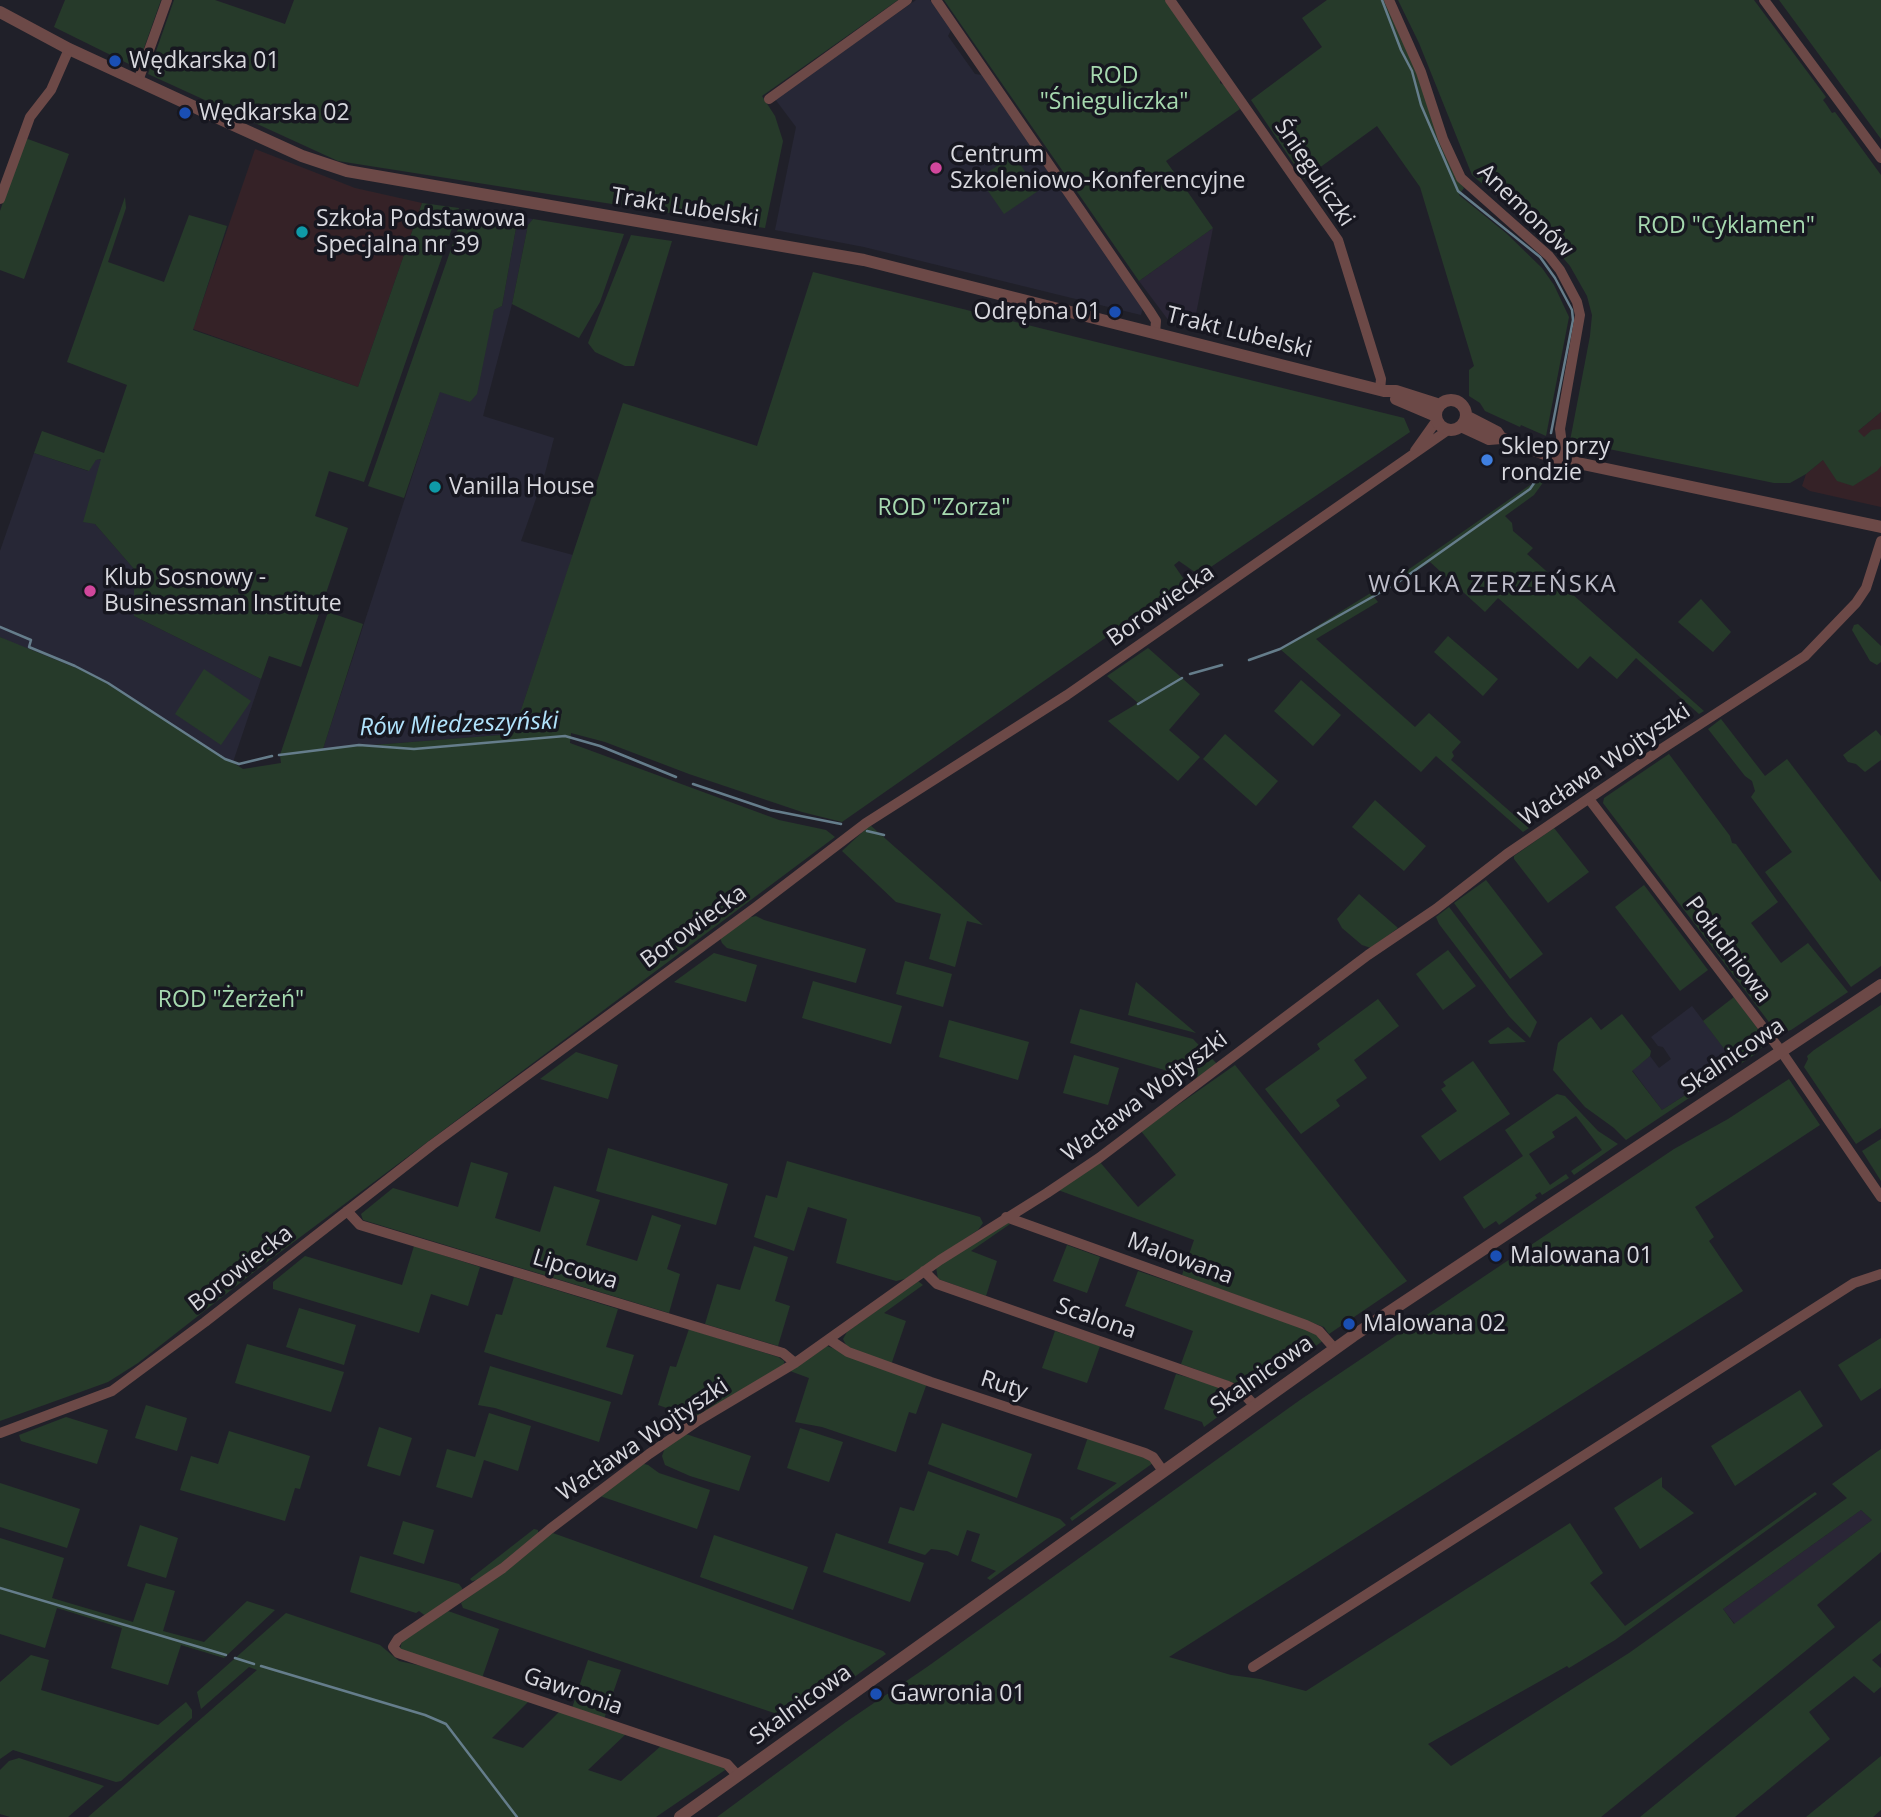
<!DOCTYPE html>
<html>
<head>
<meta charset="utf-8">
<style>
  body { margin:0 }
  canvas { display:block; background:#202029 }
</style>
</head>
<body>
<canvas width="1881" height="1817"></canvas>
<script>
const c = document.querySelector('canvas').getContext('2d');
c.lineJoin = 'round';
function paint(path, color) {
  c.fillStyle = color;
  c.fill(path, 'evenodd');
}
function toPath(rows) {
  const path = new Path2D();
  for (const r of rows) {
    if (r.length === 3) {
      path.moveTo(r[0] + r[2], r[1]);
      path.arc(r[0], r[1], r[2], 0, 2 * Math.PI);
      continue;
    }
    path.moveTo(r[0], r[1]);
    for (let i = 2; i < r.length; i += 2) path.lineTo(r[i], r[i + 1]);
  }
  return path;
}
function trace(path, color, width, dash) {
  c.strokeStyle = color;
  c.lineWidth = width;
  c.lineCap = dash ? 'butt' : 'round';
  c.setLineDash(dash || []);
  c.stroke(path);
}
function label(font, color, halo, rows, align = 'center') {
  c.font = font + ' "Open Sans",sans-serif';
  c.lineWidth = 7;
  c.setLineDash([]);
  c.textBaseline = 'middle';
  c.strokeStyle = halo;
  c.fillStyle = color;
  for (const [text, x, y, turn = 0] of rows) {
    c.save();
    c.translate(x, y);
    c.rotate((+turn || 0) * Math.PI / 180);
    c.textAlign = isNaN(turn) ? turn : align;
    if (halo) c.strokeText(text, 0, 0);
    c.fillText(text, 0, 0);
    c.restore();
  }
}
paint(toPath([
  [916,0,930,0,951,30,948,36,975,74,982,75,1143,308,1141,315,864,247,775,230,796,127,775,99],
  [518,217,533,219,528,225,512,304,483,416,554,438,545,473,521,541,573,555,513,734,323,749,440,391,470,402,494,310,502,306],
  [34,453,88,471,96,460,102,459,95,524,134,569,134,616,261,679,233,762,165,722,0,637,0,551],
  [1692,1006,1735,1063,1662,1110,1632,1070,1650,1056,1659,1068,1671,1059,1663,1047,1658,1046,1651,1037]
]), '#272736');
paint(toPath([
  [1213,228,1193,329,1169,321,1139,281],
  [1861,1510,1872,1520,1735,1624,1723,1609]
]), '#2a2636');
paint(toPath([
  [255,149,355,188,422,203,358,387,193,329],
  [1881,412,1881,507,1810,491,1802,486,1806,474]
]), '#352227');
paint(toPath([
  [65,0,161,0,137,68,54,27],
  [174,0,215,0,285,24,294,0,898,0,762,96,775,116,783,141,765,228,338,161,148,74],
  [944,0,1165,0,1220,78,1220,83,1224,85,1240,109,1166,161,1213,228,1139,281],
  [1327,0,1384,0,1418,73,1458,180,1464,188,1459,195,1506,233,1542,268,1554,285,1569,317,1546,436,1521,425,1520,427,1485,411,1480,403,1469,396,1469,370,1474,366,1420,187,1377,126,1304,179,1251,100,1322,47,1302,18],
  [1398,0,1754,0,1826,97,1823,100,1826,104,1832,113,1835,112,1881,175,1881,412,1858,431,1864,437,1872,430,1881,429,1881,466,1877,471,1853,486,1837,481,1823,460,1806,474,1790,483,1774,483,1570,441,1590,336,1592,315,1587,296,1570,266,1547,239,1472,175,1419,43],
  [1779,0,1881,0,1881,139],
  [25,138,69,154,24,279,0,270,0,211],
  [1014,155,1038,191,1004,214,979,178],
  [125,197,126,208,108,262,164,282,189,215,227,226,193,330,358,387,422,203,459,208,364,482,329,471,315,516,348,528,301,667,269,656,261,679,134,616,134,569,95,524,83,522,101,459,96,460,89,471,34,453,42,431,104,453,127,385,67,362],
  [465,209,518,217,502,306,494,310,477,394,470,402,440,392,404,498,368,486],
  [533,219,624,234,600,302,579,338,512,304,528,225],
  [631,235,672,241,634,366,625,366,595,352,588,343],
  [813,272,1404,418,1410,432,1199,575,1179,561,1174,565,1188,585,1128,629,1124,625,842,822,802,812,689,774,605,742,571,733,570,743,779,820,826,830,835,837,263,1265,138,1363,108,1382,0,1421,0,637,93,675,243,769,281,763,280,755,328,612,363,624,323,749,513,734,623,403,757,446],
  [1540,465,1555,466,1534,495,1505,516,1512,523,1513,531,1533,548,1527,554,1704,711,1699,714,1636,658,1617,679,1590,656,1578,669,1498,598,1485,612,1430,562,1374,597,1378,602,1316,639,1415,727,1429,713,1461,742,1452,752,1454,756,1451,760,1529,828,1523,832,1436,756,1421,772,1280,649,1369,594,1392,581,1530,485,1532,486,1543,470],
  [1701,599,1731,632,1713,652,1678,622],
  [1858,624,1881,646,1881,662,1877,665,1870,661,1852,630,1854,625],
  [1448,636,1498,679,1483,696,1434,652],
  [1148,648,1200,694,1169,730,1200,757,1178,781,1108,721,1138,703,1107,676],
  [204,669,251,701,221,745,175,714],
  [1301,680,1341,715,1313,746,1274,711],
  [1721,719,1765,776,1787,759,1881,882,1881,966,1851,987,1765,872,1792,852,1751,797,1755,791,1752,781,1745,776,1708,729],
  [1876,730,1881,736,1881,760,1865,772,1856,764,1848,762,1843,755],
  [1225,734,1278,781,1256,806,1203,759],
  [1669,754,1730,836,1732,843,1736,844,1778,902,1751,923,1781,963,1808,943,1848,992,1791,1030,1778,1034,1603,803,1604,798],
  [1375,800,1426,846,1404,871,1352,827],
  [870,825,983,925,967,921,955,967,929,959,941,914,896,902,842,851],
  [1554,828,1589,872,1548,903,1514,859,1514,856],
  [1486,880,1543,954,1510,979,1454,903],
  [1644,885,1708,970,1680,991,1615,907],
  [1359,894,1398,928,1371,948,1362,945,1342,928,1337,919],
  [1449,907,1537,1022,1530,1038,1509,1016,1439,924,1436,917],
  [756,916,764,920,866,949,856,983,727,948,722,943,720,938,747,918],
  [1448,950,1476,986,1443,1010,1416,974],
  [714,953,757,965,746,1002,674,982],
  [905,961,952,974,943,1007,896,994],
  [813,981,902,1006,891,1044,802,1018],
  [1136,982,1196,1033,1128,1015],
  [1734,997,1767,1041,1757,1053,1698,1092,1696,1089,1735,1063,1703,1021],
  [1378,999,1399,1026,1354,1060,1367,1078,1336,1100,1340,1106,1301,1134,1265,1089,1320,1049,1317,1044],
  [1881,1005,1881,1128,1856,1144,1804,1067,1808,1059,1807,1056,1814,1050],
  [1080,1009,1193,1039,1217,1064,1195,1082,1189,1077,1070,1043],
  [1622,1014,1651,1051,1650,1056,1632,1071,1662,1110,1690,1092,1692,1096,1626,1140,1614,1128,1585,1107,1553,1070,1558,1043,1561,1040,1591,1017,1601,1030],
  [949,1020,1029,1042,1018,1080,939,1057],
  [1508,1027,1526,1042,1490,1044,1488,1041],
  [576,1052,618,1065,608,1099,540,1079],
  [1074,1055,1119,1068,1108,1105,1063,1093],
  [1473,1061,1510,1114,1440,1161,1421,1136,1457,1111,1441,1089,1446,1086,1443,1082],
  [1235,1065,1407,1281,1329,1334,1324,1327,1182,1275,1194,1240,1058,1190,1099,1161,1138,1207,1176,1175,1141,1131],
  [1789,1079,1820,1125,1695,1207,1714,1237,1709,1241,1743,1291,1169,1657,1231,1675,1260,1679,1306,1691,1570,1523,1603,1573,1590,1583,1625,1626,1815,1492,1817,1494,1615,1640,1569,1668,1567,1666,1428,1744,1451,1766,1629,1653,1847,1498,1832,1484,1881,1449,1881,1552,1817,1605,1835,1627,1601,1817,717,1817,846,1722,927,1667,1300,1400,1674,1149,1728,1119],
  [1861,1510,1872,1520,1734,1624,1723,1609],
  [1557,1094,1565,1096,1598,1131,1618,1144,1574,1175,1571,1171,1602,1150,1576,1116,1552,1132,1555,1137,1529,1154,1550,1185,1566,1174,1569,1178,1542,1195,1540,1192,1535,1195,1537,1198,1499,1225,1496,1221,1484,1229,1463,1197,1523,1156,1505,1130],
  [1881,1139,1881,1181,1862,1151],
  [608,1148,728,1184,716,1225,596,1191],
  [787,1161,980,1217,983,1223,978,1230,905,1279,896,1281,836,1263,847,1219,808,1207,794,1251,754,1237,766,1195,777,1198],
  [471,1162,508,1173,495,1218,540,1232,554,1186,600,1200,586,1245,637,1261,652,1215,681,1225,667,1269,680,1274,669,1313,363,1220,361,1214,393,1188,458,1207],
  [1007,1222,1010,1224,971,1251,997,1261,986,1296,938,1279,936,1267],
  [1067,1245,1100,1257,1087,1293,1053,1281],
  [414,1246,480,1267,468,1306,431,1294,419,1333,273,1289,273,1282,305,1256,402,1285],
  [754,1246,788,1257,775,1301,790,1306,778,1346,705,1324,717,1284,740,1290],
  [1138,1271,1305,1328,1324,1340,1251,1393,1245,1387,1181,1364,1193,1331,1125,1306],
  [514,1277,618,1309,606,1347,634,1355,622,1395,484,1352,496,1314,502,1315],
  [918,1281,923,1285,884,1313,906,1321,891,1365,853,1351,846,1345,843,1339,847,1332],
  [299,1308,356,1325,344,1365,286,1347],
  [689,1329,778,1357,784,1361,784,1365,696,1418,658,1405,670,1366,676,1367],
  [1055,1331,1100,1346,1087,1383,1042,1368],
  [1881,1338,1881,1388,1861,1401,1838,1365],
  [247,1344,344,1372,331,1412,235,1383],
  [827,1346,927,1383,916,1414,909,1412,896,1452,822,1427,795,1422,809,1378,790,1371],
  [490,1366,611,1402,599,1442,495,1408,478,1405],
  [1176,1374,1226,1388,1243,1398,1204,1427,1202,1422,1164,1409],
  [1800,1390,1823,1426,1735,1486,1711,1446],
  [146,1405,187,1418,177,1451,135,1438],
  [489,1413,531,1426,518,1471,484,1460,472,1498,436,1487,447,1449,475,1457],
  [66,1417,108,1430,97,1464,21,1441,19,1435],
  [942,1423,1032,1454,1017,1498,928,1464],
  [379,1427,412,1438,400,1476,367,1466],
  [800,1428,843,1442,829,1482,787,1468],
  [229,1431,310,1456,300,1489,295,1488,285,1521,180,1490,191,1456,218,1464],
  [686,1434,751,1456,739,1491,690,1476,665,1465,662,1456,665,1448],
  [1088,1437,1151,1460,1153,1463,1072,1521,1070,1518,1117,1483,1077,1469],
  [641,1463,648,1465,659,1473,710,1490,697,1529,600,1496],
  [928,1471,1060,1519,1066,1525,990,1580,987,1578,996,1571,971,1561,980,1534,967,1530,958,1556,947,1551,931,1549,925,1555,888,1543,900,1507,914,1511],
  [1662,1477,1662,1487,1694,1513,1640,1549,1614,1508],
  [0,1483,80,1509,67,1548,0,1527],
  [403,1521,434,1530,424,1564,393,1554],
  [140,1525,178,1538,166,1578,127,1566],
  [534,1529,538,1530,538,1533,506,1562,478,1580,472,1581,470,1579],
  [550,1532,883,1651,886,1654,795,1720,463,1608,461,1603,498,1576],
  [836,1533,924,1563,910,1602,823,1572],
  [714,1535,808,1567,793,1610,700,1577],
  [0,1538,64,1558,52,1598,133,1622,146,1583,175,1591,163,1631,204,1642,247,1601,275,1610,224,1658,181,1645,168,1685,111,1668,122,1628,57,1608,45,1648,0,1634],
  [360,1556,459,1584,462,1588,462,1593,427,1617,419,1611,416,1613,350,1592],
  [448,1611,499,1629,482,1678,400,1649,402,1641],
  [286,1613,380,1645,399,1661,435,1669,530,1700,492,1738,523,1748,561,1710,627,1733,588,1770,621,1781,661,1746,728,1768,656,1817,88,1817,257,1670,249,1667,201,1709,197,1692],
  [1881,1620,1881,1653,1872,1660,1881,1668,1881,1687,1874,1693,1854,1676,1809,1712,1830,1739,1735,1817,1640,1817],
  [31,1655,49,1660,41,1690,158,1725,186,1702,192,1710,192,1718,121,1781,116,1782,13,1750,0,1759,0,1682],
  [588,1660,621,1670,604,1719,572,1708],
  [1881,1756,1881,1810,1873,1817,1806,1817],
  [19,1758,104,1786,68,1817,10,1817,0,1814,0,1770,9,1761]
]), '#263a2a');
trace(toPath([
  [1382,0,1401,50,1412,71,1421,105,1458,191,1540,257,1555,278,1572,310,1573,320,1551,433],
  [0,627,31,640,29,647,75,666,108,683,225,759,239,764,272,756],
  [1249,660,1280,649,1397,583,1530,489,1541,473],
  [1190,674,1222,665],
  [1138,704,1182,678],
  [279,755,359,745,414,749,565,736,600,746,676,777],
  [693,784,770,810,841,824],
  [867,831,884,835],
  [0,1588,226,1655],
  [235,1658,254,1664],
  [261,1666,425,1715,446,1724,517,1817]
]), '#657d8b', 2.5);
trace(toPath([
  [936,0,1149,310,1156,321,1155,333],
  [1170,0,1338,240,1381,379,1380,390],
  [1389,0,1421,72,1443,139,1461,178,1549,256,1560,270,1577,302,1580,315,1560,429,1562,444,1559,459],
  [1764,0,1881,158],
  [138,81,167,0],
  [769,99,907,0],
  [0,199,30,117,51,90,69,49],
  [1415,451,1437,420],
  [1589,799,1781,1051,1881,1197],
  [347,1211,360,1225,783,1353,795,1363],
  [1006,1217,1306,1325,1319,1331,1335,1349],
  [924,1271,937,1284,1228,1386,1242,1392,1254,1405],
  [830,1340,848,1352,931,1382,1145,1453,1153,1457,1163,1471],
  [0,1433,112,1391,205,1322,432,1145,756,907,866,823,1067,695,1448,430],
  [1253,1667,1854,1283,1881,1274],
  [738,1776,727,1764,398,1653,393,1647,398,1639,503,1568,550,1529,649,1454,696,1422,795,1363,940,1260,1047,1193,1099,1158,1284,1018,1368,955,1436,909,1507,854,1660,750,1805,656,1856,603,1866,588,1881,541]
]), '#6c4947', 10);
trace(toPath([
  [0,12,69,49,227,122,302,156,347,171,864,260,1384,391,1396,391,1440,405],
  [1396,399,1436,416],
  [1451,415,15],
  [1466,416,1497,432,1501,438],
  [1461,426,1489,439,1501,438,1559,459,1881,527],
  [680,1817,1353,1336,1881,985]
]), '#6c4947', 12);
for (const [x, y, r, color] of [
  [115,61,7,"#1a4fb4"],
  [185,113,7,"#1a4fb4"],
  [936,168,7,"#d1479c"],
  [302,232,7,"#0f9aa8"],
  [1115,312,7,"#1a4fb4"],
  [1487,460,7,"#3f7fe0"],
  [435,487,7,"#0f9aa8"],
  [90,591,7,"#d1479c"],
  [1496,1256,7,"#1a4fb4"],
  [1349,1324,7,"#1a4fb4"],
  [876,1694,7,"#1a4fb4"]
]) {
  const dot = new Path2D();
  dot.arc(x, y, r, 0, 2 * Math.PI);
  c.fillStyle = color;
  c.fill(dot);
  trace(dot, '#171720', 2.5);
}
label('23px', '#d8d8de', '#171720', [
  ["Wędkarska 01",129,61],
  ["Wędkarska 02",199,113],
  ["Centrum",950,155],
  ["Szkoleniowo-Konferencyjne",950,181],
  ["Szkoła Podstawowa",316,219],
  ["Specjalna nr 39",316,245],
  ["Odrębna 01",1101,312,"right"],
  ["Sklep przy",1501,447],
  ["rondzie",1501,473],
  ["Vanilla House",449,487],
  ["Klub Sosnowy -",104,578],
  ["Businessman Institute",104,604],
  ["Malowana 01",1510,1256],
  ["Malowana 02",1363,1324],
  ["Gawronia 01",890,1694]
], 'left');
label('23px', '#a6d9af', '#171720', [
  ["ROD",1114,76],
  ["\"Śnieguliczka\"",1114,102],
  ["ROD \"Cyklamen\"",1726,226],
  ["ROD \"Zorza\"",944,508],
  ["ROD \"Żerżeń\"",231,1000]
]);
label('23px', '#d8d8de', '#171720', [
  ["Śnieguliczki",1314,173,56],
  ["Trakt Lubelski",685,208,9],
  ["Anemonów",1525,211,44],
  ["Trakt Lubelski",1239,333,14],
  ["Borowiecka",1161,606,-35],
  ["Wacława Wojtyszki",1605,765,-34],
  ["Borowiecka",694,927,-36],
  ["Południowa",1728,950,53],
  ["Skalnicowa",1733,1057,-34],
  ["Wacława Wojtyszki",1145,1097,-37],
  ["Malowana",1180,1259,20],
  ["Borowiecka",241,1269,-38],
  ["Lipcowa",575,1270,17],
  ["Scalona",1096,1319,19],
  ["Skalnicowa",1262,1375,-35],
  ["Ruty",1004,1386,18],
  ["Wacława Wojtyszki",643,1440,-34],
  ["Gawronia",573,1692,19],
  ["Skalnicowa",801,1705,-36]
]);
c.letterSpacing = '2px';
label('24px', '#bdbdc9', '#171720', [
  ["WÓLKA ZERZEŃSKA",1493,585]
]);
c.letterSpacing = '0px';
label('italic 24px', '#b1e3fc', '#171720', [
  ["Rów Miedzeszyński",459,725,-2]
]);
</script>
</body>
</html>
